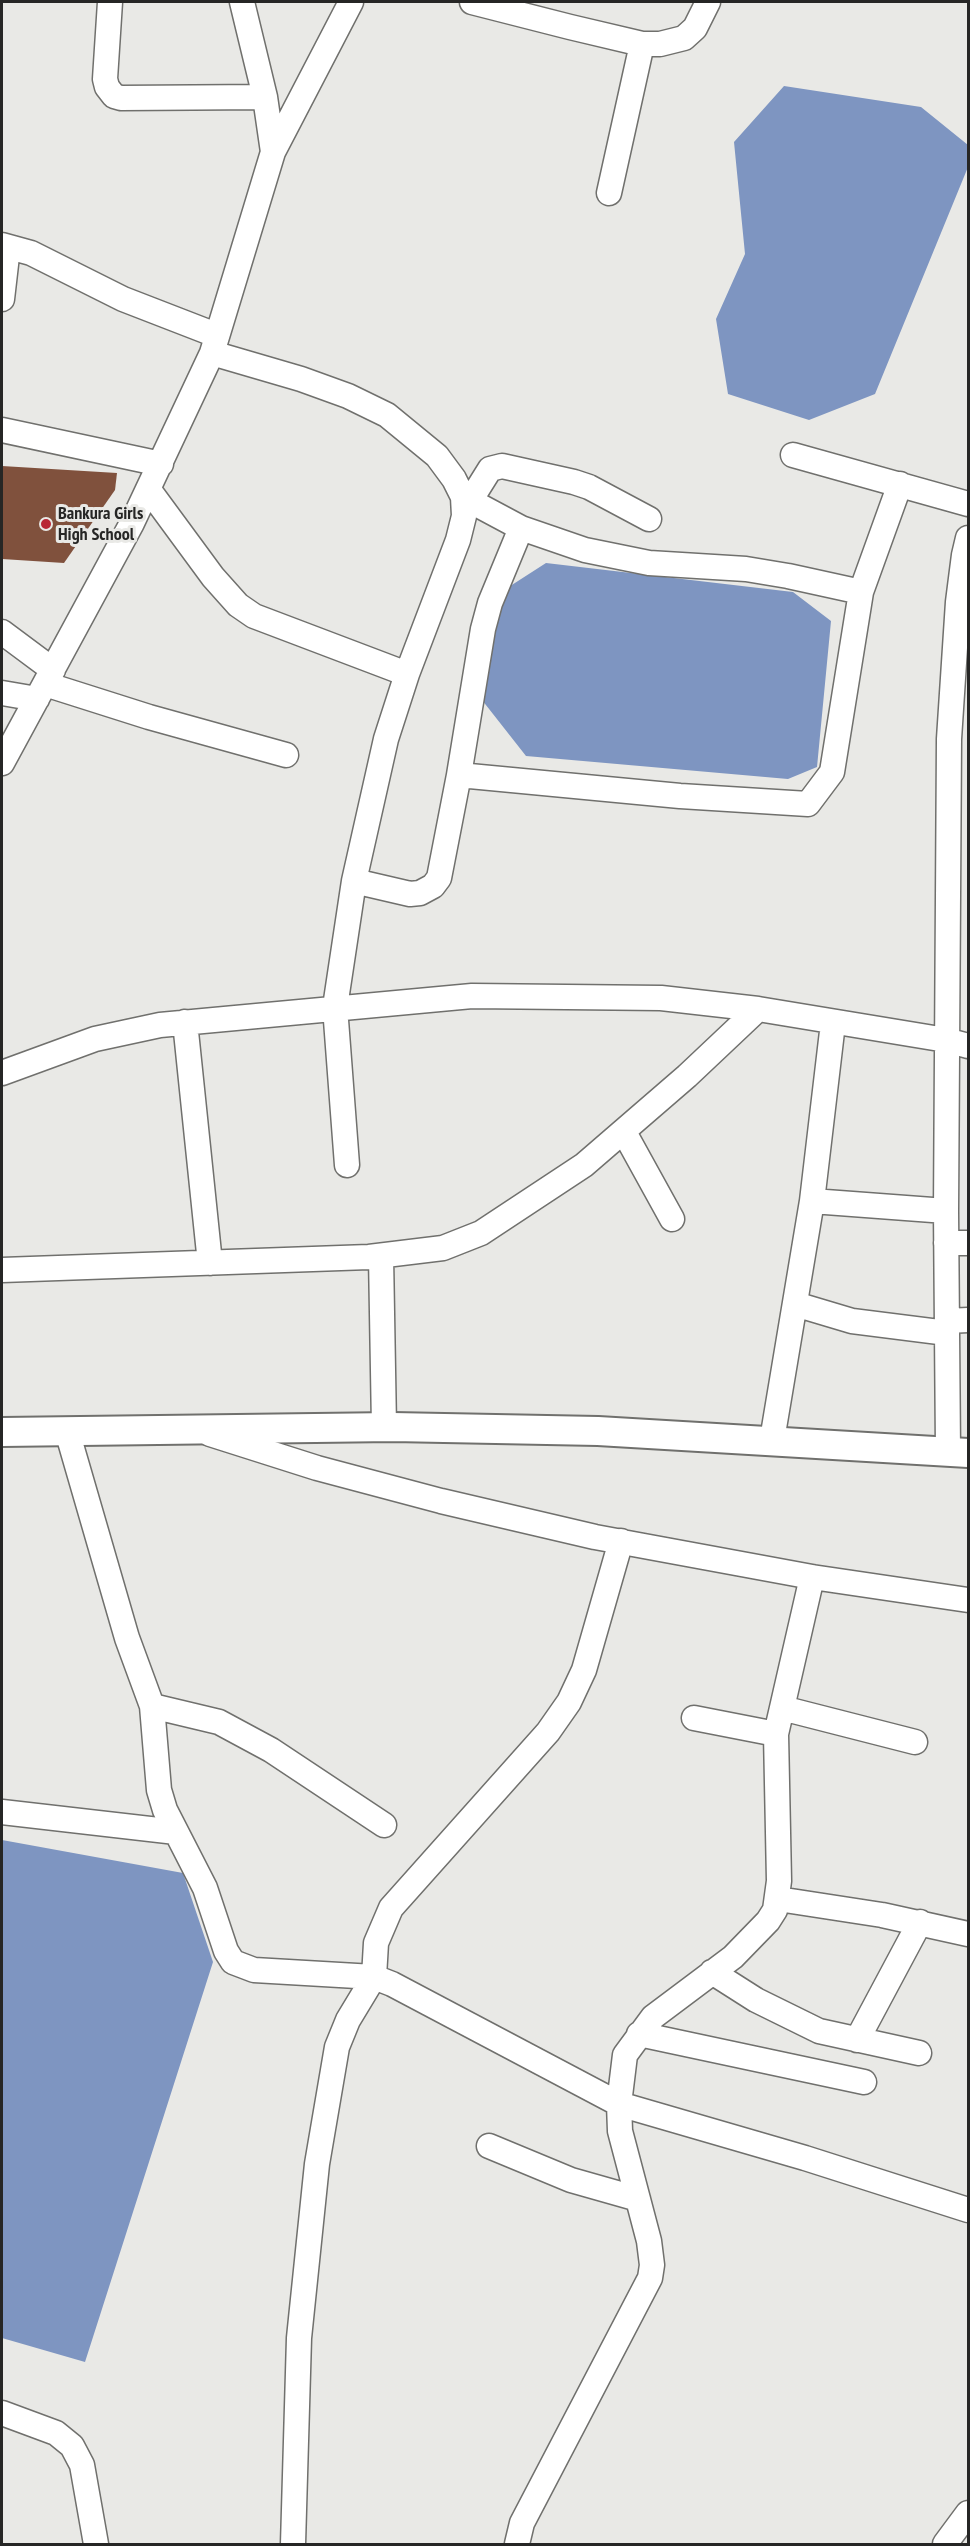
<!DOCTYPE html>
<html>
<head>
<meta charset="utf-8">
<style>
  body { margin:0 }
  #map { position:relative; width:970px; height:2546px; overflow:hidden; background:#e9e9e6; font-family:"PT Sans Narrow",sans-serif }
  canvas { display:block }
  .frame { position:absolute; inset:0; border:3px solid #262625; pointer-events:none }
</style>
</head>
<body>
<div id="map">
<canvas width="970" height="2546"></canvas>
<div class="frame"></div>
</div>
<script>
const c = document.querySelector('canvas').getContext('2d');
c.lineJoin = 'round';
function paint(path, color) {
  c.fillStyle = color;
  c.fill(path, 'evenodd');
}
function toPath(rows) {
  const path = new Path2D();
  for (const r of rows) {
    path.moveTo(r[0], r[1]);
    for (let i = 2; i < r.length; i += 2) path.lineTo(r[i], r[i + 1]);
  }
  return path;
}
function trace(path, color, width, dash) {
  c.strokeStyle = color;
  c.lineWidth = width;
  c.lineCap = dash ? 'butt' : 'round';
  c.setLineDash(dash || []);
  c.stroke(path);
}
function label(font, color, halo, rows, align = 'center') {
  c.font = font + ' "PT Sans Narrow",sans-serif';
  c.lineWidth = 6;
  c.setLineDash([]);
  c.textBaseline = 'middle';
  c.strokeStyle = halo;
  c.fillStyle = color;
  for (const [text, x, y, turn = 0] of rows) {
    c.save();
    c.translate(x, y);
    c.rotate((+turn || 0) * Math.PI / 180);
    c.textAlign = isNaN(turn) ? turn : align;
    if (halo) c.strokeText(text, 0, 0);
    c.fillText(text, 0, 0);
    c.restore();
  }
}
paint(toPath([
  [784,86,921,107,968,145,968,167,875,394,809,420,728,394,716,319,745,254,734,142],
  [546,563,793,592,831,621,817,767,788,779,526,756,482,700,504,590],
  [2,1840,183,1873,213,1962,85,2362,2,2338]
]), '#7e95c1');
paint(toPath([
  [2,466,117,473,115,490,64,563,2,559]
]), '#80513d');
const minor = toPath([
  [110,2,105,79,107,87,114,96,121,98,265,97],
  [472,2,570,27,642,44,660,44,684,38,695,28,708,2],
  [273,152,351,2],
  [609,193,642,44],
  [2,245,31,253,123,299,216,335],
  [2,299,8,247],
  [212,353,301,379,348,396,387,415,437,456,454,479,463,497,464,516,458,540,407,674,386,739,354,881,335,1007,347,1165],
  [2,430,161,464],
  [793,455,968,504],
  [149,490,213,577,238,605,254,616,407,674],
  [463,497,521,528,585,550,649,563,746,569,788,576,861,592],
  [470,501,490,469,502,466,574,482,589,487,649,519],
  [2,632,53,670],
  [45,684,149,717,286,755],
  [2,693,37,699],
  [2,763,132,523,212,353,273,152,265,97,242,2],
  [459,775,483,629,490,603,521,528],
  [354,881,410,894,420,893,433,886,439,878,459,775,680,796,808,804,832,772,861,592,900,484],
  [185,1022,210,1263],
  [2,1073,95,1039,160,1025,472,996,661,998,758,1009,946,1040,968,1046],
  [624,1132,672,1219],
  [812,1201,946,1211],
  [946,1243,968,1243],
  [381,1256,384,1427],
  [2,1270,369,1257,443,1248,481,1233,584,1165,687,1076,758,1009],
  [795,1304,852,1321,947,1333],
  [947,1321,968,1320],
  [67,1431,127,1638,152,1706,159,1790,165,1810,205,1888,226,1951,233,1962,254,1970,374,1977,392,1984,619,2104,805,2158,968,2210],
  [210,1434,317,1468,441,1501,595,1537,812,1577,968,1600],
  [772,1440,812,1201,833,1023],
  [948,1451,946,1211,949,739,958,602,964,555,968,538],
  [152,1706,219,1722,271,1750,384,1825],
  [782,1708,915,1742],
  [694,1718,776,1734],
  [2,1812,176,1832],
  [778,1899,882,1915,968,1934],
  [712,1972,756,2000,819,2031,919,2053],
  [639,2034,864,2082],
  [857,2040,920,1922],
  [489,2146,571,2180,638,2199],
  [2,2413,56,2433,72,2446,82,2465,96,2544],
  [293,2544,299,2338,317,2164,337,2047,348,2020,374,1977,376,1943,391,1908,548,1732,569,1702,584,1670,621,1541],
  [517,2544,522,2523,650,2278,652,2265,649,2241,620,2131,619,2104,625,2055,653,2017,733,1957,768,1921,775,1910,779,1881,776,1734,812,1577],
  [945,2544,968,2513]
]);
const tertiary = toPath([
  [2,1432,393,1427,598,1431,968,1453]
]);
trace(minor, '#70706d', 27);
trace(tertiary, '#70706d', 32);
trace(minor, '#fff', 24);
trace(tertiary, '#fff', 28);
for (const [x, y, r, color] of [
  [46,524,6,"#b92836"]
]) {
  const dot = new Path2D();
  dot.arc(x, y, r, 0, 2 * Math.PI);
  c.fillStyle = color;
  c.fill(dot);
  trace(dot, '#e9e9e6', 2);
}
label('bold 18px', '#262625', '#e9e9e6', [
  ["Bankura Girls",58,514],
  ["High School",58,535]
], 'left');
</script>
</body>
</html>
